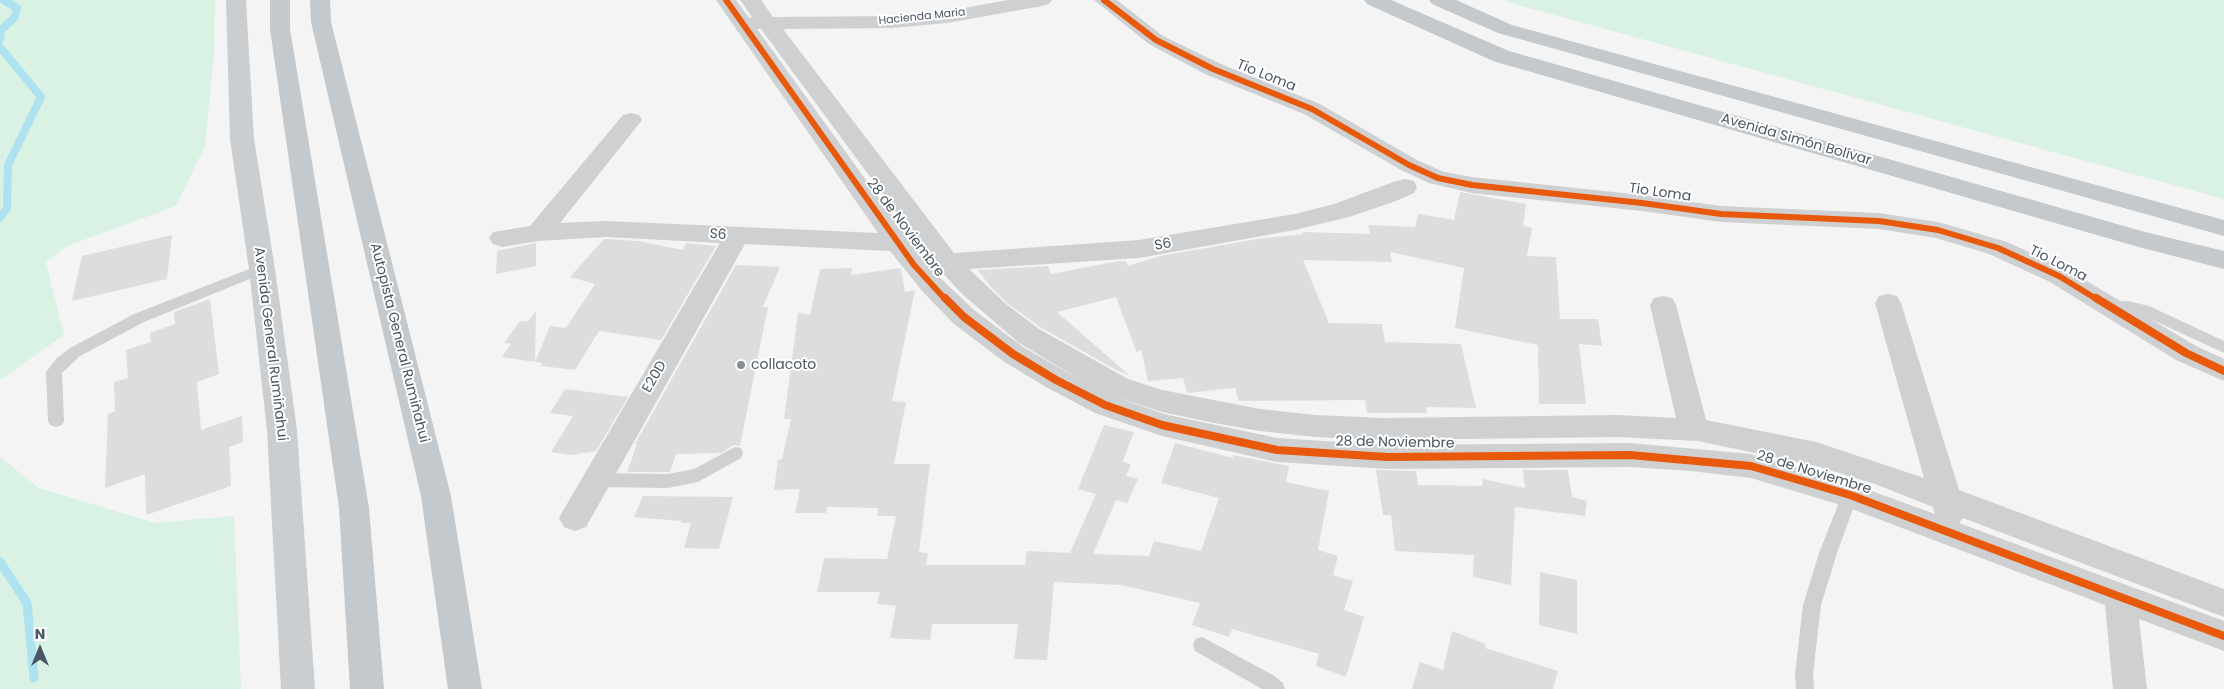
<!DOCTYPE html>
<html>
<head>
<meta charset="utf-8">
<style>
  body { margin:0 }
  #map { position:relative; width:2224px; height:689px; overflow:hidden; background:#f4f4f4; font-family:Poppins,sans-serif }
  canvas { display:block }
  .north { position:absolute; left:15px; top:624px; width:50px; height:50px; -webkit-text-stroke:4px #fff; paint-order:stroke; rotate:0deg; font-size:14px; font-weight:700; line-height:20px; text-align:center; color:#4a5661 }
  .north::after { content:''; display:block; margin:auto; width:18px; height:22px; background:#4a5661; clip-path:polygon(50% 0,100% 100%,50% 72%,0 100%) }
</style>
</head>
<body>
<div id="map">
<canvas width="2224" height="689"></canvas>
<div class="north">N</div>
</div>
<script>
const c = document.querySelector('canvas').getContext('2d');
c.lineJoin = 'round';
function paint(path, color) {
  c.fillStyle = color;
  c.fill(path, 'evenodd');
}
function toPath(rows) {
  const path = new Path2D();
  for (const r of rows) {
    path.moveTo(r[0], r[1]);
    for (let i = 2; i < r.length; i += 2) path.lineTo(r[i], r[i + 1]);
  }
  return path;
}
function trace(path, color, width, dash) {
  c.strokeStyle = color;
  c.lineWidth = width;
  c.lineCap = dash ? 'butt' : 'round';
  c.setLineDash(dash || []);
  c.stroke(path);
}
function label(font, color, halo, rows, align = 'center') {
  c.font = font + ' Poppins,sans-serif';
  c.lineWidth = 4;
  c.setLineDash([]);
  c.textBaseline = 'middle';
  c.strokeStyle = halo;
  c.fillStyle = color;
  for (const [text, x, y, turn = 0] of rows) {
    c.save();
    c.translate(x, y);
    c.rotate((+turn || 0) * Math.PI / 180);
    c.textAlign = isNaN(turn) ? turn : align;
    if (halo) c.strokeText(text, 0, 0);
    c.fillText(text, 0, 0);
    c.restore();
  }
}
paint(toPath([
  [0,0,215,0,214,53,205,146,176,206,67,246,46,262,64,335,0,380],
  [1504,0,2224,0,2224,199,1518,5],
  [0,457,39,488,155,523,234,516,241,689,0,689]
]), '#d9f2e3');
trace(toPath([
  [0,39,1,30,15,17,17,8,4,0],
  [0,47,41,97,8,165,7,208,0,218]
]), '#aee2f0', 8);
trace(toPath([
  [0,562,27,603,34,678]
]), '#aee2f0', 9);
paint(toPath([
  [1460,192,1526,204,1523,226,1532,228,1527,256,1556,257,1560,319,1598,319,1602,346,1579,344,1586,404,1539,404,1538,345,1455,328,1464,268,1390,252,1392,262,1303,260,1329,323,1382,324,1385,342,1461,344,1476,408,1426,407,1427,413,1367,413,1365,400,1239,401,1235,388,1187,393,1183,378,1148,381,1141,349,1137,353,1116,297,1057,312,1129,375,1118,371,1040,327,1007,303,990,286,978,270,1048,266,1051,274,1119,261,1126,261,1128,266,1160,256,1257,239,1303,234,1303,232,1370,234,1368,225,1415,227,1418,214,1454,220],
  [172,235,167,279,72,301,82,256],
  [604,239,638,241,683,250,686,243,716,246,661,340,599,331,575,370,541,366,542,363,502,357,511,344,504,343,520,321,527,322,536,311,535,362,550,326,566,328,595,284,570,277],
  [536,243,536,266,496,274,497,251],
  [736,265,780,267,763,307,768,307,740,446,734,445,721,453,676,454,670,472,627,472,637,444,635,444],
  [852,268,851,275,901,268,905,292,915,290,892,401,906,402,894,464,930,464,919,552,928,553,926,565,1025,565,1027,551,1070,553,1096,494,1078,489,1104,425,1134,432,1123,461,1131,465,1126,476,1138,479,1127,503,1116,500,1093,554,1149,556,1154,541,1201,551,1219,498,1161,483,1175,443,1233,458,1233,455,1289,466,1286,482,1329,491,1318,550,1338,556,1333,575,1353,581,1344,610,1364,617,1346,677,1316,666,1319,654,1232,629,1229,637,1192,625,1200,603,1121,585,1054,582,1047,660,1014,659,1018,624,932,624,930,640,890,638,896,606,877,604,880,592,817,592,824,558,887,559,896,516,877,516,878,508,827,507,826,513,795,513,800,489,774,490,778,460,782,459,791,419,784,419,798,313,810,315,820,269],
  [210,299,219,374,197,382,201,430,242,416,243,442,229,447,231,486,146,515,145,474,105,488,108,414,115,411,114,382,128,378,126,350,151,342,150,333,175,324,174,312],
  [565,389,628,397,596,451,571,455,551,452,573,416,550,413],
  [1376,470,1416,471,1418,485,1482,486,1483,479,1525,488,1523,470,1568,470,1572,497,1587,501,1585,516,1515,507,1511,585,1473,577,1474,555,1395,551,1391,515,1383,515],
  [643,496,733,497,719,549,684,548,691,523,681,523,682,521,634,517],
  [1540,572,1577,580,1577,634,1539,625],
  [1452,631,1486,644,1485,648,1558,671,1553,689,1412,689,1420,662,1443,670]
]), '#ddddde');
paint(toPath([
  [262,264,267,266,269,269,267,272,144,322,80,356,62,373,64,421,62,425,56,427,50,425,48,421,46,372,57,358,70,348,134,314,262,264],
  [2128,301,2149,306,2224,341,2224,353,2140,314,2128,311,2111,312,2106,311,2104,307,2106,303,2111,302,2128,301],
  [735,447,741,448,743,453,741,458,698,482,668,488,596,487,590,485,588,480,590,475,596,473,668,474,694,469,735,447],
  [1850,488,1856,490,1858,495,1837,553,1821,605,1813,674,1814,689,1796,689,1795,674,1803,605,1819,553,1842,495,1844,490,1850,488],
  [1202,637,1273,675,1283,683,1285,689,1262,689,1195,651,1193,645,1195,639,1202,637]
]), '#ced0d2');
paint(toPath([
  [716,0,736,0,749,18,752,17,740,0,761,0,773,17,893,16,947,11,1008,0,1052,0,1049,4,1042,6,947,23,893,28,783,29,954,253,1139,240,1295,214,1334,204,1396,181,1405,179,1414,181,1417,187,1414,193,1396,201,1349,217,1295,230,1139,258,969,269,1006,304,1039,329,1128,379,1162,390,1260,409,1315,415,1383,418,1618,415,1676,418,1650,305,1654,298,1663,296,1672,298,1676,305,1706,420,1816,442,1924,478,1875,303,1879,296,1888,294,1897,296,1901,303,1959,490,2224,589,2224,617,1963,518,1959,523,2224,621,2224,651,2139,619,2147,689,2113,689,2105,605,1844,506,1751,478,1691,471,1630,467,1387,469,1277,462,1162,436,1095,413,1046,387,1003,361,954,324,923,292,890,251,745,244,586,527,575,531,564,527,559,518,564,509,720,243,606,237,538,241,502,247,493,244,489,238,493,232,530,226,623,115,631,113,639,115,642,120,560,223,606,221,878,233,716,0],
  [757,29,761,29,913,235,905,234,757,29],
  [922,247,929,256,924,260,917,250,922,247],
  [941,271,960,292,1019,343,1086,383,1023,347,974,310,934,272,941,271],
  [1113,396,1162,412,1214,423,1260,431,1315,437,1383,440,1618,437,1698,441,1816,466,1875,484,1933,507,1935,514,1850,483,1751,454,1630,443,1387,445,1277,438,1164,414,1113,396],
  [1094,0,1117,0,1163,36,1221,64,1320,104,1417,160,1444,172,1472,177,1642,195,1721,206,1879,213,1938,222,2007,242,2068,270,2196,346,2224,359,2224,381,2176,360,2050,282,1989,254,1936,238,1879,229,1721,222,1642,211,1472,193,1429,183,1401,170,1304,114,1205,74,1149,44,1094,0]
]), '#ced0d2');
paint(toPath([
  [226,0,246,0,254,139,275,269,297,430,315,689,281,689,267,430,249,269,230,139,226,0]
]), '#caced1');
paint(toPath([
  [270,0,290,0,290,29,369,508,384,689,350,689,339,508,270,29,270,0],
  [310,0,330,0,331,22,451,496,482,689,448,689,421,496,311,22,310,0],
  [1364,0,1391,0,1509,51,2145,232,2224,251,2224,269,2135,246,1493,61,1367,4,1364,0],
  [1429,0,1456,0,1512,25,2224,220,2224,236,1498,33,1432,4,1429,0]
]), '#c4c9cd');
trace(toPath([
  [726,0,914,265,946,300],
  [1104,0,1156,40,1213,69,1312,109,1409,165,1438,178,1472,185,1642,203,1721,214,1879,221,1938,230,1998,248,2059,276,2098,300]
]), '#e8590c', 6);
trace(toPath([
  [945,298,964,317,1013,354,1056,380,1105,405,1162,425,1277,450,1387,457,1630,455,1751,466,1850,495,2224,636],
  [2096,298,2186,353,2224,371]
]), '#e8590c', 8);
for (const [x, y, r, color] of [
  [741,365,5,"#868d94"]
]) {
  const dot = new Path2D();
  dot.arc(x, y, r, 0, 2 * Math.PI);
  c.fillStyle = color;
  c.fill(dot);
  trace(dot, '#fff', 2);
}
label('11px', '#4a5661', '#fff', [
  ["Hacienda Maria",922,17,-6]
]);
label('14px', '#4a5661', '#fff', [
  ["Tio Loma",1266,76,22],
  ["Avenida Simón Bolívar",1796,140,16],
  ["Tio Loma",1660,193,8],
  ["28 de Noviembre",905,228,53],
  ["S6",718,235,5],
  ["S6",1163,245,-10],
  ["Tio Loma",2058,264,27],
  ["Autopista General Rumiñahui",399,343,76],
  ["Avenida General Rumiñahui",270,344,83],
  ["E20D",655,377,-60],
  ["28 de Noviembre",1395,443,1],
  ["28 de Noviembre",1814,473,17]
]);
label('14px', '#4a5661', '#fff', [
  ["collacoto",751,365]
], 'left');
</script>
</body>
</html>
